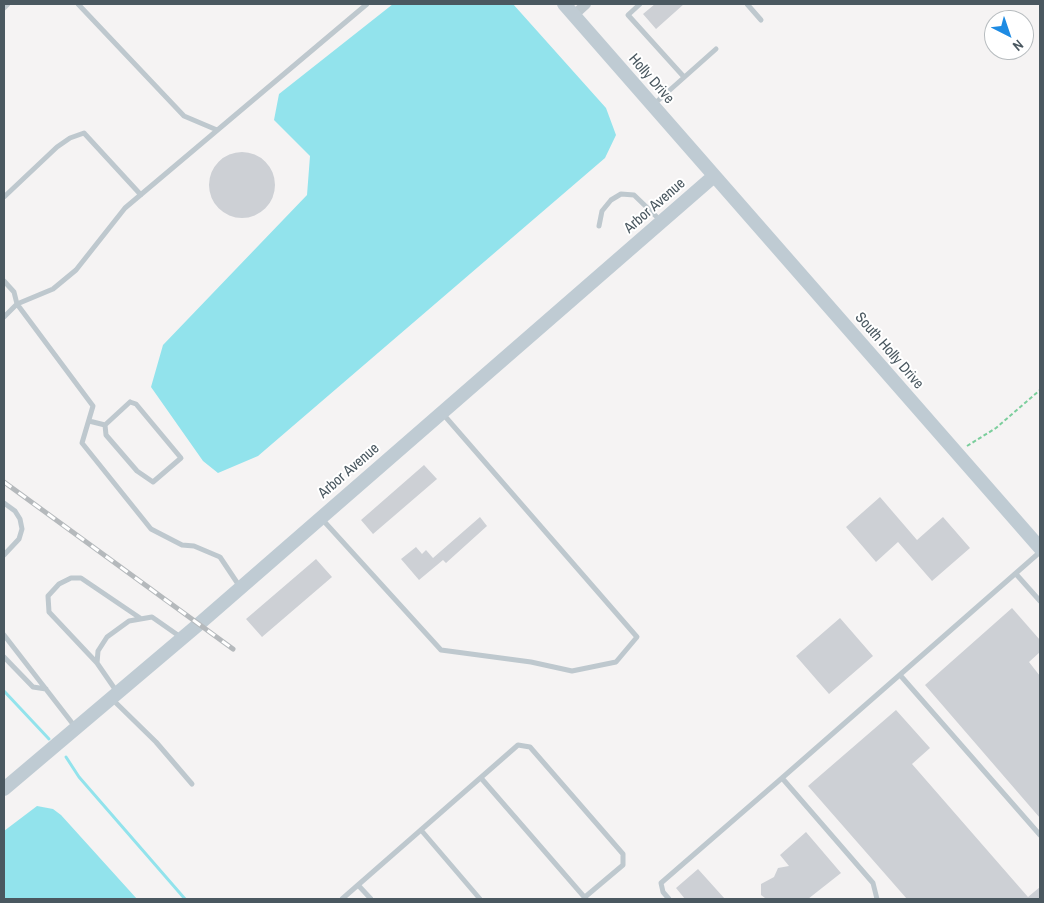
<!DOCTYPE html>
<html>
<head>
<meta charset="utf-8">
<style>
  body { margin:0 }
  #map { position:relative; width:1044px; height:903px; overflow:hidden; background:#f5f3f3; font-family:"Archivo Narrow",sans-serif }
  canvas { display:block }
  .frame { position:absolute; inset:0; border:5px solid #4a5860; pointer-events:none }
  .north { position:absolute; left:984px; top:10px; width:50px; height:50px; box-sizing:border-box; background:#fff; border:1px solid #b7bcbf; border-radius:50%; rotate:139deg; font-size:14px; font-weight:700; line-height:20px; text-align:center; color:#4a5860 }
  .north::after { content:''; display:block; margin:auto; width:18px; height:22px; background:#1e8be3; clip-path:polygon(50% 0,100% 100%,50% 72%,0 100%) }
</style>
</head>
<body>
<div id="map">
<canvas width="1044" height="903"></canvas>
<div class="frame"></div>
<div class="north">N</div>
</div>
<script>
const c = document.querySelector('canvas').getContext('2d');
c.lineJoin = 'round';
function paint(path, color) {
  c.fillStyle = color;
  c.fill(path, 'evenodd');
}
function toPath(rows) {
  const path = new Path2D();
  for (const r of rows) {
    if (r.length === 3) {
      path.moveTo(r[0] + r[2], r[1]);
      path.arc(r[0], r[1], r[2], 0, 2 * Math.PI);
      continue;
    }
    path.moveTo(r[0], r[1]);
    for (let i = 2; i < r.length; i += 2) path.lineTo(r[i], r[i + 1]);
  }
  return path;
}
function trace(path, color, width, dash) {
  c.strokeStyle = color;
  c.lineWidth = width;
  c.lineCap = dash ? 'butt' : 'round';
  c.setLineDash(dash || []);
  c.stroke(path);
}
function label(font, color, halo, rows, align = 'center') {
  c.font = font + ' "Archivo Narrow",sans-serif';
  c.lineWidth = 4;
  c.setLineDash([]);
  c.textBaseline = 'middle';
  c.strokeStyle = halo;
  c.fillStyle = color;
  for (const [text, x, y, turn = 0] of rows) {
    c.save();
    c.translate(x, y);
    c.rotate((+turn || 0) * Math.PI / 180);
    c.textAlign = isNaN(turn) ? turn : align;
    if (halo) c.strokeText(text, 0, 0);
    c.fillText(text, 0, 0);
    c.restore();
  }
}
paint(toPath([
  [393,4,513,4,606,108,616,135,605,158,258,456,218,473,203,461,151,387,163,345,307,195,310,156,274,120,279,94],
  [37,806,53,809,61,815,137,899,4,899,4,831]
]), '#92e3ec');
trace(toPath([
  [4,691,49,739],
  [66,757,79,777,185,899]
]), '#92e3ec', 3);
paint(toPath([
  [655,4,684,4,656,29,643,14],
  [242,185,33],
  [424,465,437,479,373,534,361,520],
  [880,497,917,540,943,517,970,548,932,581,898,542,876,562,846,527],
  [480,517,487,526,446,563,443,560,419,580,401,559,416,547,422,554,426,550,433,558],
  [316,559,332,577,262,637,246,619],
  [1012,608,1040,640,1040,652,1029,662,1040,676,1040,818,925,685],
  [840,618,873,656,829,694,796,656],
  [896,710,930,748,912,764,1028,897,1040,887,1040,899,907,899,808,786],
  [806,832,841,873,808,899,765,898,761,895,761,884,774,877,778,868,789,866,780,855],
  [698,869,725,899,685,899,676,888]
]), '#cdd0d5');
trace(toPath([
  [967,446,996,428,1040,390]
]), '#7bce9c', 2, [4, 2.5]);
trace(toPath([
  [78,4,184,116,217,130],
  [640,4,628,15,684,77],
  [747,4,761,20],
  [4,8,8,4],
  [653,105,716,49],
  [4,197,57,147,70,138,84,133,141,195],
  [599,226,602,211,611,200,621,194,634,195,661,221],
  [4,281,14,292,17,304,4,317],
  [130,402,136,404,181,458,153,482,137,471,106,435,105,425,130,402],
  [89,421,105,425],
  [4,503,15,511,20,519,22,529,19,539,4,555],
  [321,518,441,650,531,662,572,671,616,662,637,637,443,414],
  [1016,574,1040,601],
  [240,587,220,557,194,546,182,545,151,529,82,443,93,406,17,304,53,289,76,270,125,208,367,4],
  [4,635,76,728],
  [4,657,33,687,46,689],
  [97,663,49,612,48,596,59,584,71,578,81,578,140,618],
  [900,675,1040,835],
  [117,692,97,663,98,651,107,637,129,621,152,617,182,638],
  [112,699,156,742,192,784],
  [481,778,586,899],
  [421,830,480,899],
  [358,885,371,899],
  [342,899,518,745,530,747,623,854,623,865,585,897],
  [669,899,663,892,661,883,782,778],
  [877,899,873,883,782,778,1040,552]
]), '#bec8ce', 5);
trace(toPath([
  [574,15,586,4]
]), '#bec8ce', 10);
trace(toPath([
  [564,4,1040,548],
  [4,789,199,624,714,176]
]), '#bfcbd3', 14);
const rail = toPath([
  [4,482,233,649]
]);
trace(rail, '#b5b9bc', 5);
trace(rail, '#fff', 3, [9]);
label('15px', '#4a5860', '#fff', [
  ["Holly Drive",651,79,49],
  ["Arbor Avenue",655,206,-41],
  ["South Holly Drive",889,351,49],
  ["Arbor Avenue",349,471,-41]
]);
</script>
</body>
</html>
